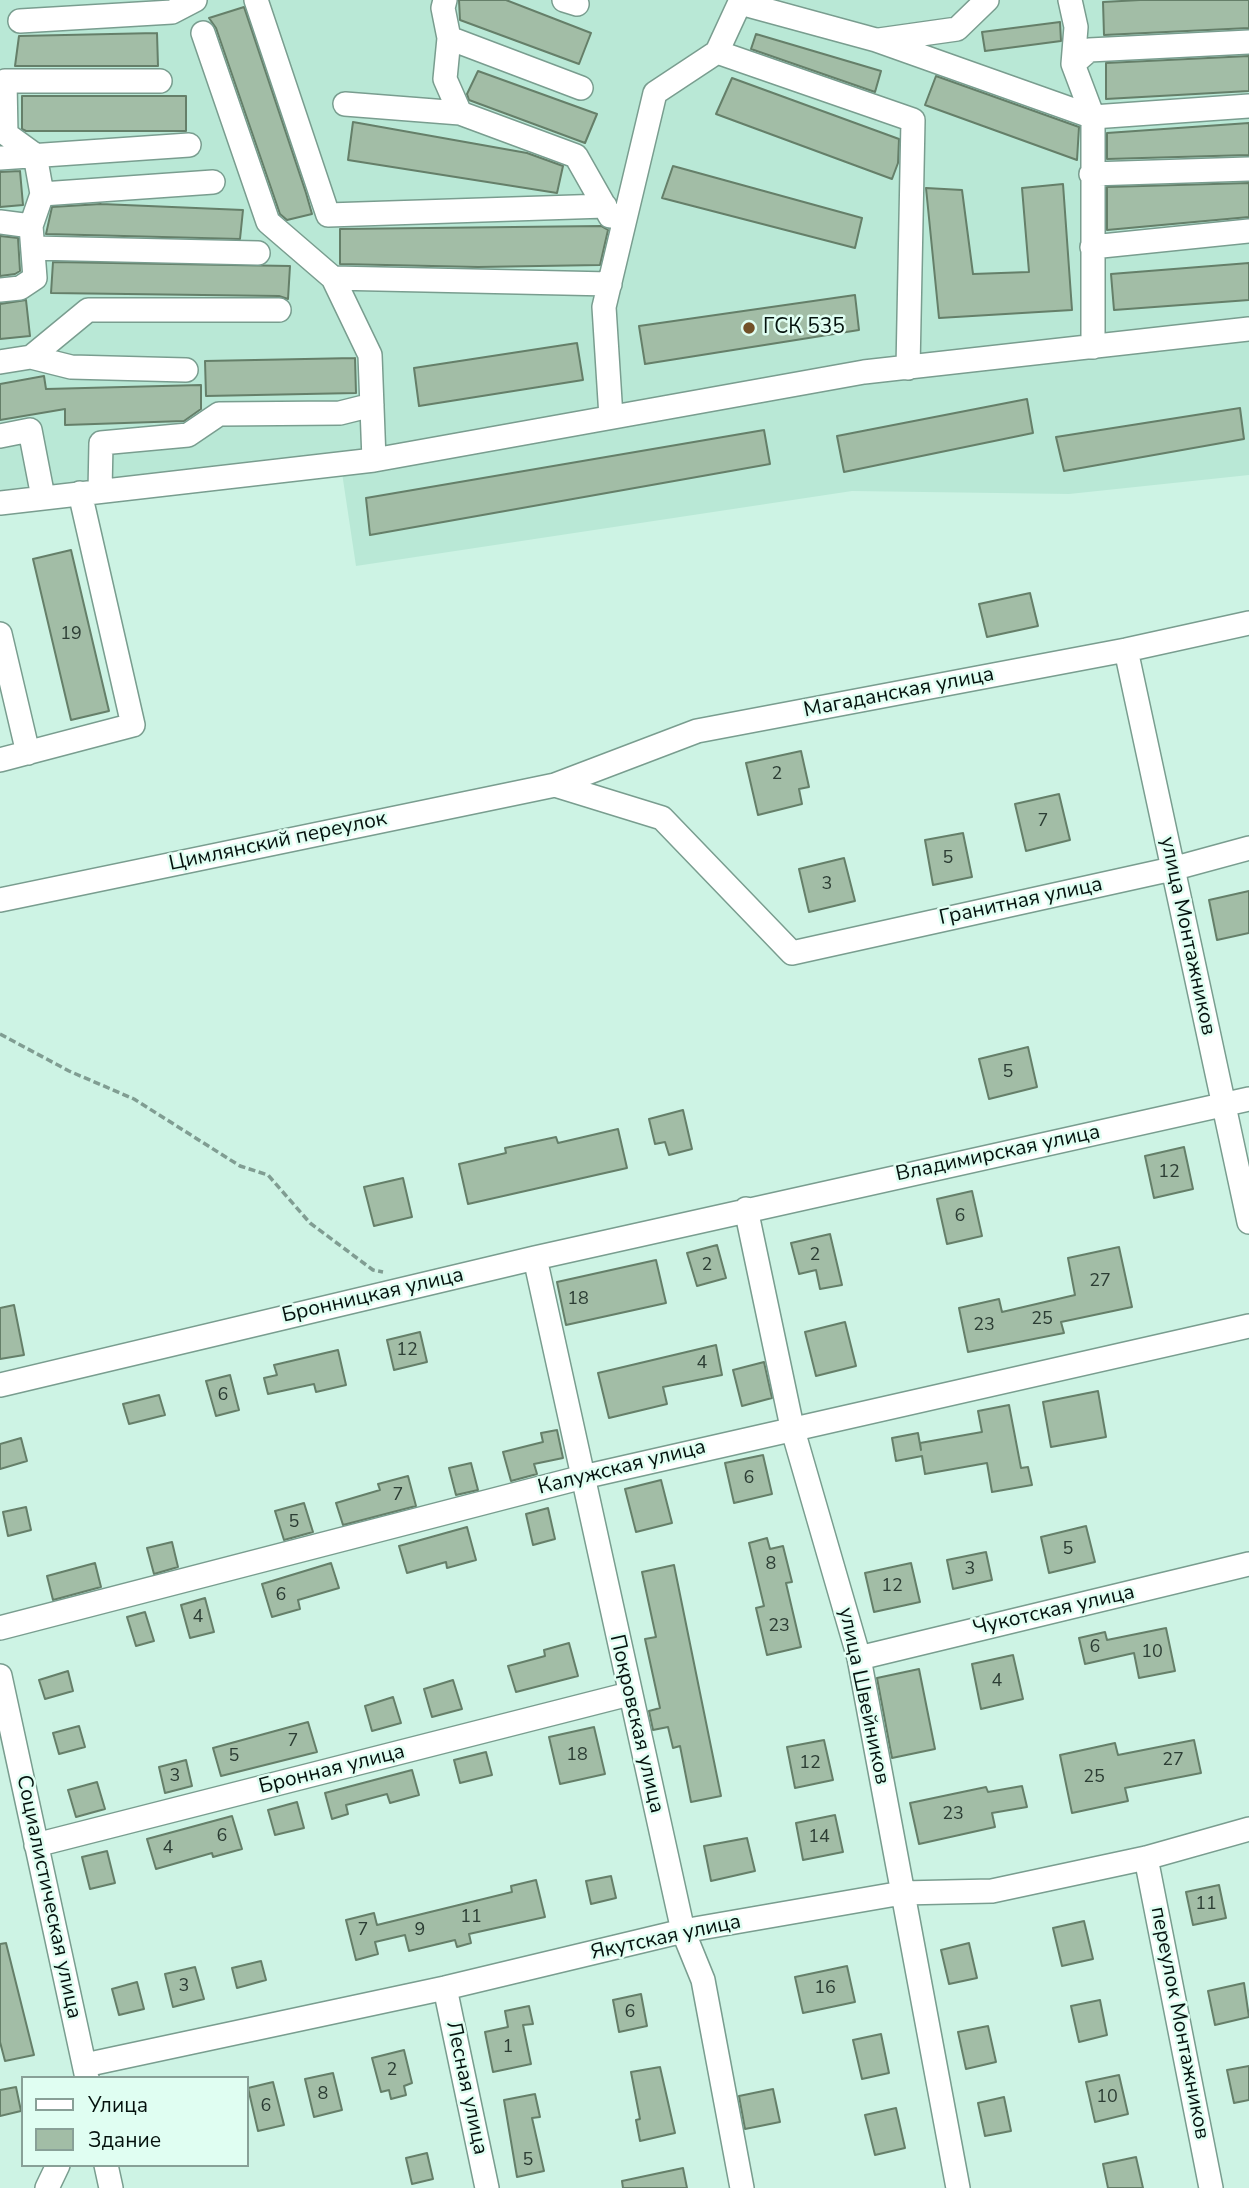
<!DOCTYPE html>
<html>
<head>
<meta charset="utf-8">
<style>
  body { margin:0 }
  #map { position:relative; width:1249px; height:2188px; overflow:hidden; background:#cdf3e4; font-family:"Nunito Sans",sans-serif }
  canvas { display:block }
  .legend { position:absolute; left:21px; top:2076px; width:228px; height:91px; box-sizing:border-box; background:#e0fef2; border:2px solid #88a097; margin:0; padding:9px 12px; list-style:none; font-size:21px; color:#05120e }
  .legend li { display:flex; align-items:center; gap:14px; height:35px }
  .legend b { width:35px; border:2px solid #88a097 }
</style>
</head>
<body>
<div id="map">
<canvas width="1249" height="2188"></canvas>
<ul class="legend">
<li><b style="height:9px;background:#fff"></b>Улица</li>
<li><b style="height:19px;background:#a2bda6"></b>Здание</li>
</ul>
</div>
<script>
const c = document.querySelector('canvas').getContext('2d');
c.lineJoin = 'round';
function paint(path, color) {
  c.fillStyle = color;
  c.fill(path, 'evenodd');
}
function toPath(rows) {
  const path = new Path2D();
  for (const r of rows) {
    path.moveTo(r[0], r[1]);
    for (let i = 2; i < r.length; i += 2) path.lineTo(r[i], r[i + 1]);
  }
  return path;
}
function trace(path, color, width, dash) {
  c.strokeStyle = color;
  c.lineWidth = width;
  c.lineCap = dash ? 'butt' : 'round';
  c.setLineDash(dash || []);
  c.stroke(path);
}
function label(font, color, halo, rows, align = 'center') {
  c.font = font + ' "Nunito Sans",sans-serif';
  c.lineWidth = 5;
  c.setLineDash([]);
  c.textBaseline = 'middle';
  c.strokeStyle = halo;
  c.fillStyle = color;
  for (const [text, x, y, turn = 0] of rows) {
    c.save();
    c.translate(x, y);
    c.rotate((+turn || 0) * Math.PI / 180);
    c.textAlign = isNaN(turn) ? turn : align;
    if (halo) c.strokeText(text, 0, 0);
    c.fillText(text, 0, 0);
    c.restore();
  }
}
paint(toPath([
  [0,0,1249,0,1249,475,1069,494,852,491,356,566,339,453,0,494]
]), '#b9e8d6');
const building = toPath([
  [459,0,506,0,591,33,579,64,460,20,459,0],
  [1140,0,1249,0,1249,28,1104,35,1103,2,1140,0],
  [244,7,306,193,312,214,287,220,280,214,216,28,209,18,244,7],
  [1060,22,1061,41,985,51,982,32,1060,22],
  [157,33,158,66,15,66,19,36,157,33],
  [756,34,881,71,875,92,751,49,756,34],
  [1249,56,1249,91,1106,99,1106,63,1249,56],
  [478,71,597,114,585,143,469,100,467,94,478,71],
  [936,76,1079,127,1077,160,925,105,936,76],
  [732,78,899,139,898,163,892,179,716,114,732,78],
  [22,96,186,96,186,131,26,131,22,129,22,96],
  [353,122,527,153,563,166,557,193,348,160,353,122],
  [1249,123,1249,155,1107,159,1107,133,1249,123],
  [673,166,862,218,855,248,662,198,673,166],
  [20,171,23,205,0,207,0,172,20,171],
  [1249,183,1249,217,1107,230,1107,187,1249,183],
  [1063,184,1072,310,939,318,926,188,962,190,973,274,1029,272,1022,188,1063,184],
  [101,204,243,210,240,239,46,234,52,207,101,204],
  [601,226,608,230,600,265,478,267,340,264,340,229,601,226],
  [0,236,18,238,20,271,15,274,0,276,0,236],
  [53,262,290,266,288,299,279,296,51,293,53,262],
  [1249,263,1249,300,1114,310,1111,274,1249,263],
  [855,295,859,330,645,364,639,326,855,295],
  [26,300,30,336,0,339,0,304,26,300],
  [577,343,583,380,419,406,414,368,577,343],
  [355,358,356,393,206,396,205,361,355,358],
  [44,376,46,389,201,385,201,409,184,421,65,425,65,409,0,420,0,384,44,376],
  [1027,399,1033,433,844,472,837,436,1027,399],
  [1240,408,1244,439,1064,471,1056,437,1240,408],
  [764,430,770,464,370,535,366,498,764,430],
  [71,550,109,711,71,720,33,559,71,550],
  [1030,593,1038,626,987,637,979,604,1030,593],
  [801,751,809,787,799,789,802,804,758,815,746,763,801,751],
  [1059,794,1070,840,1026,851,1015,804,1059,794],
  [963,833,972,877,933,885,925,840,963,833],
  [844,858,855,901,809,912,799,869,844,858],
  [1249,891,1249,933,1217,940,1209,900,1249,891],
  [1028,1047,1037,1087,989,1099,979,1059,1028,1047],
  [683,1110,692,1149,669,1155,665,1142,655,1144,649,1119,683,1110],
  [618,1129,627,1168,468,1204,459,1164,506,1153,505,1148,556,1137,558,1143,618,1129],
  [1184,1147,1193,1189,1154,1198,1145,1156,1184,1147],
  [403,1178,412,1217,374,1226,364,1187,403,1178],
  [972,1191,982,1236,947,1244,937,1199,972,1191],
  [830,1234,842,1285,820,1289,816,1270,799,1274,791,1243,830,1234],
  [717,1245,726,1278,697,1286,687,1253,717,1245],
  [1119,1247,1132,1307,1061,1322,1064,1333,968,1352,959,1308,999,1299,1002,1312,1075,1295,1068,1258,1119,1247],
  [656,1260,666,1303,566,1325,557,1282,656,1260],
  [14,1305,24,1355,0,1359,0,1308,14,1305],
  [845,1322,856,1366,816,1376,805,1332,845,1322],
  [420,1332,427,1362,394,1370,387,1340,420,1332],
  [716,1345,722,1375,663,1387,667,1404,609,1418,598,1373,716,1345],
  [338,1350,346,1385,316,1392,314,1384,268,1394,264,1378,277,1375,274,1365,338,1350],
  [764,1362,772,1398,742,1406,733,1370,764,1362],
  [230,1375,239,1410,216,1416,206,1381,230,1375],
  [1098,1391,1106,1437,1051,1447,1043,1402,1098,1391],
  [159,1395,165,1415,129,1424,123,1404,159,1395],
  [1009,1405,1021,1468,1028,1467,1032,1485,992,1492,987,1463,925,1474,922,1456,896,1461,892,1438,918,1433,921,1450,920,1443,982,1432,978,1411,1009,1405],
  [557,1430,563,1458,534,1464,537,1474,511,1481,503,1452,543,1442,541,1433,557,1430],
  [21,1438,27,1461,0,1469,0,1444,21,1438],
  [763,1455,772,1494,734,1503,725,1463,763,1455],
  [471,1463,478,1490,456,1495,449,1468,471,1463],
  [408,1476,416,1506,343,1525,336,1503,380,1490,378,1484,408,1476],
  [661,1480,672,1523,636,1532,625,1489,661,1480],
  [304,1503,313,1532,284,1540,275,1511,304,1503],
  [26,1507,31,1530,8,1536,3,1512,26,1507],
  [548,1508,555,1539,533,1545,526,1514,548,1508],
  [1086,1526,1095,1562,1049,1573,1041,1537,1086,1526],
  [467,1527,476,1560,447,1568,446,1562,407,1573,399,1546,467,1527],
  [767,1538,770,1549,783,1546,792,1582,786,1583,801,1647,767,1655,756,1608,764,1606,749,1543,767,1538],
  [172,1542,178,1567,154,1574,147,1548,172,1542],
  [986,1552,992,1580,953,1589,947,1560,986,1552],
  [95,1563,101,1587,53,1600,47,1576,95,1563],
  [331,1563,339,1588,298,1600,300,1609,272,1617,262,1584,331,1563],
  [911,1563,920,1602,874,1612,865,1573,911,1563],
  [674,1565,721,1796,691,1802,680,1746,673,1748,668,1727,653,1730,649,1711,660,1708,645,1639,656,1637,642,1572,674,1565],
  [205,1598,214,1632,190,1638,181,1605,205,1598],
  [145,1612,154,1641,136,1646,127,1617,145,1612],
  [1166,1628,1175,1671,1139,1678,1134,1653,1085,1664,1079,1638,1105,1632,1107,1640,1166,1628],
  [569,1643,578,1676,516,1692,508,1666,545,1656,544,1650,569,1643],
  [1013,1655,1023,1699,981,1709,972,1664,1013,1655],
  [919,1669,935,1749,892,1758,877,1678,919,1669],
  [68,1671,73,1691,45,1699,39,1680,68,1671],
  [453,1680,462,1709,432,1717,424,1689,453,1680],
  [393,1697,401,1723,372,1731,365,1706,393,1697],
  [308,1722,317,1752,221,1776,213,1748,308,1722],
  [79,1726,85,1747,59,1754,53,1733,79,1726],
  [594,1727,605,1774,560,1784,549,1737,594,1727],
  [824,1740,833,1780,795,1788,787,1747,824,1740],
  [1194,1740,1201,1773,1125,1788,1128,1801,1072,1813,1060,1755,1115,1743,1118,1755,1194,1740],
  [486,1752,492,1775,460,1783,454,1760,486,1752],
  [186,1760,192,1786,165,1793,159,1767,186,1760],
  [412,1770,419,1795,390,1803,387,1794,346,1805,348,1814,332,1819,325,1793,412,1770],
  [97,1782,105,1809,76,1817,68,1790,97,1782],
  [1022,1786,1027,1807,992,1813,995,1827,919,1844,910,1803,986,1787,988,1792,1022,1786],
  [297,1802,304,1828,275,1835,268,1810,297,1802],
  [835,1815,843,1852,803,1860,796,1823,835,1815],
  [232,1816,242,1849,213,1857,212,1853,156,1869,147,1839,232,1816],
  [747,1838,755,1871,711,1881,704,1846,747,1838],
  [107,1851,115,1883,90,1889,82,1857,107,1851],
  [611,1876,616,1898,591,1904,586,1881,611,1876],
  [536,1880,545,1917,469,1934,471,1943,457,1947,455,1940,409,1951,405,1935,375,1942,378,1954,356,1960,346,1920,374,1913,377,1925,512,1892,511,1886,536,1880],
  [1219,1885,1226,1918,1193,1925,1186,1892,1219,1885],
  [1084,1921,1093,1959,1062,1966,1053,1928,1084,1921],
  [6,1943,34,2055,5,2061,0,2042,0,1944,6,1943],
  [969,1943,977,1978,949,1984,941,1950,969,1943],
  [261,1961,266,1980,237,1988,232,1968,261,1961],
  [847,1966,855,2002,803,2013,795,1977,847,1966],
  [195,1967,204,1999,173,2007,165,1974,195,1967],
  [137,1982,144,2009,119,2015,112,1989,137,1982],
  [1244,1983,1249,2017,1215,2025,1208,1991,1244,1983],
  [641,1994,647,2026,619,2032,613,2000,641,1994],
  [1100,2000,1107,2035,1079,2042,1071,2006,1100,2000],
  [529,2006,533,2024,523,2025,531,2064,493,2072,485,2032,508,2027,505,2011,529,2006],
  [988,2026,996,2062,966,2069,958,2032,988,2026],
  [881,2034,889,2073,862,2079,853,2040,881,2034],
  [404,2050,412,2083,404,2086,406,2095,391,2099,389,2090,381,2092,372,2058,404,2050],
  [1249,2066,1249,2100,1234,2103,1227,2070,1249,2066],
  [660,2067,675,2133,640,2141,636,2120,640,2119,631,2072,660,2067],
  [333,2073,342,2110,314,2117,305,2079,333,2073],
  [1119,2075,1128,2114,1095,2122,1086,2082,1119,2075],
  [273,2082,284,2125,258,2131,248,2088,273,2082],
  [16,2087,21,2111,0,2116,0,2090,16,2087],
  [773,2089,780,2122,745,2129,739,2096,773,2089],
  [535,2094,540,2117,532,2118,544,2171,517,2177,504,2100,535,2094],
  [1004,2097,1011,2131,985,2136,978,2103,1004,2097],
  [896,2108,905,2148,875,2155,865,2115,896,2108],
  [427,2153,433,2179,412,2184,406,2158,427,2153],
  [1136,2157,1143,2188,1108,2188,1103,2164,1136,2157],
  [683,2168,687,2188,623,2188,622,2181,683,2168]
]);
paint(building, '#a2bda6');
trace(building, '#657f69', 2);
const minor = toPath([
  [256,0,328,215,605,206],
  [445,0,443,8,449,38,445,79,460,113,576,156,610,216],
  [564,0,577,4],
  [1070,0,1076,27,1073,64,1093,117,1093,347],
  [740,3,876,40,1093,117,1249,106],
  [20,21,172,12,195,0],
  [203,33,268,222,333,278,370,355,374,460],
  [449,38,581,88],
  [879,40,957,29,987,0],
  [717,52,913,120,908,368],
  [1073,64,1089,50,1249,42],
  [345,104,460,113],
  [0,158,189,145],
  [1091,174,1249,169],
  [42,194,213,182],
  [0,222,31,226],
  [1092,247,1249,231],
  [33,248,258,253],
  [333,278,610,284],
  [0,290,20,288,35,278,31,226,42,194,35,155,6,134,5,81,160,81],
  [31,357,88,310,279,310],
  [0,362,31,357,71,367,186,370],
  [611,417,604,307,655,93,717,52,741,0],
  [0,436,30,430,43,497],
  [100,491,101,443,188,435,219,414,340,413,372,405],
  [0,503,374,460,864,372,1249,329],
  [0,634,28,753],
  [1126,650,1249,1222],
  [0,760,133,725,80,493],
  [555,785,662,818,792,953,1172,869,1249,848],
  [0,900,555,785,697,731,1126,650,1249,623],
  [746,1209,792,1427,859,1658,958,2188],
  [535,1258,683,1931,703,1980,742,2188],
  [0,1385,535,1258,1249,1099],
  [0,1628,583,1477,1249,1326],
  [859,1658,1249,1564],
  [0,1676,87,2078],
  [36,1845,629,1694],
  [1146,1858,1211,2188],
  [445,1988,487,2188],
  [85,2065,445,1988,683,1931,902,1893,992,1891,1146,1858,1249,1829],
  [106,2165,111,2188],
  [47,2188,58,2165]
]);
trace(minor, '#799d8f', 26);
trace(toPath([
  [0,1034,69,1071,134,1099,240,1166,268,1175,310,1223,373,1270,383,1272]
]), '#809d92', 3.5, [7, 3.5]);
trace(minor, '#fff', 23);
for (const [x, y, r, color] of [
  [749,328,7,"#725128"]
]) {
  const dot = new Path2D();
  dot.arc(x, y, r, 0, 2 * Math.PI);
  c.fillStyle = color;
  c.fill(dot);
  trace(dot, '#e0fef2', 2.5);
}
label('18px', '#2c3d34', null, [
  ["19",71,635],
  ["2",777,775],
  ["7",1043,822],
  ["5",948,859],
  ["3",827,885],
  ["5",1008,1073],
  ["12",1169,1173],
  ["6",960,1217],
  ["2",815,1256],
  ["2",707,1266],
  ["27",1100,1282],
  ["18",578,1300],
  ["25",1042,1320],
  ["23",984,1326],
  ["12",407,1351],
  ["4",702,1364],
  ["6",223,1396],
  ["6",749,1479],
  ["7",398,1496],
  ["5",294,1523],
  ["5",1068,1550],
  ["8",771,1565],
  ["3",970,1570],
  ["12",892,1587],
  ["6",281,1596],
  ["4",198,1618],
  ["23",779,1627],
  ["6",1095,1648],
  ["10",1152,1653],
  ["4",997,1682],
  ["7",293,1742],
  ["18",577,1756],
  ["5",234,1757],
  ["27",1173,1761],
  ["12",810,1764],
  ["3",175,1777],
  ["25",1094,1778],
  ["23",953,1815],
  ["6",222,1837],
  ["14",819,1838],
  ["4",168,1849],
  ["11",1206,1905],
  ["11",471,1918],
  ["7",363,1931],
  ["9",420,1931],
  ["3",184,1987],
  ["16",825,1989],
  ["6",630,2013],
  ["1",508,2048],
  ["2",392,2071],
  ["8",323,2095],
  ["10",1107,2098],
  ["6",266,2107],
  ["5",528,2161]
]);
label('21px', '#05120e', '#e0fef2', [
  ["ГСК 535",763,328]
], 'left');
label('21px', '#05120e', '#e0fef2', [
  ["Магаданская улица",899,693,-11],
  ["Цимлянский переулок",278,842,-12],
  ["Гранитная улица",1021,902,-12],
  ["улица Монтажников",1187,936,78],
  ["Владимирская улица",998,1154,-12],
  ["Бронницкая улица",373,1296,-13],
  ["Калужская улица",622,1468,-14],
  ["Чукотская улица",1054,1611,-13],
  ["улица Швейников",863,1696,78],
  ["Покровская улица",636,1724,77],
  ["Бронная улица",332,1770,-14],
  ["Социалистическая улица",48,1897,78],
  ["Якутская улица",666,1938,-12],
  ["переулок Монтажников",1179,2023,79],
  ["Лесная улица",466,2088,78]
]);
</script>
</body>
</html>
